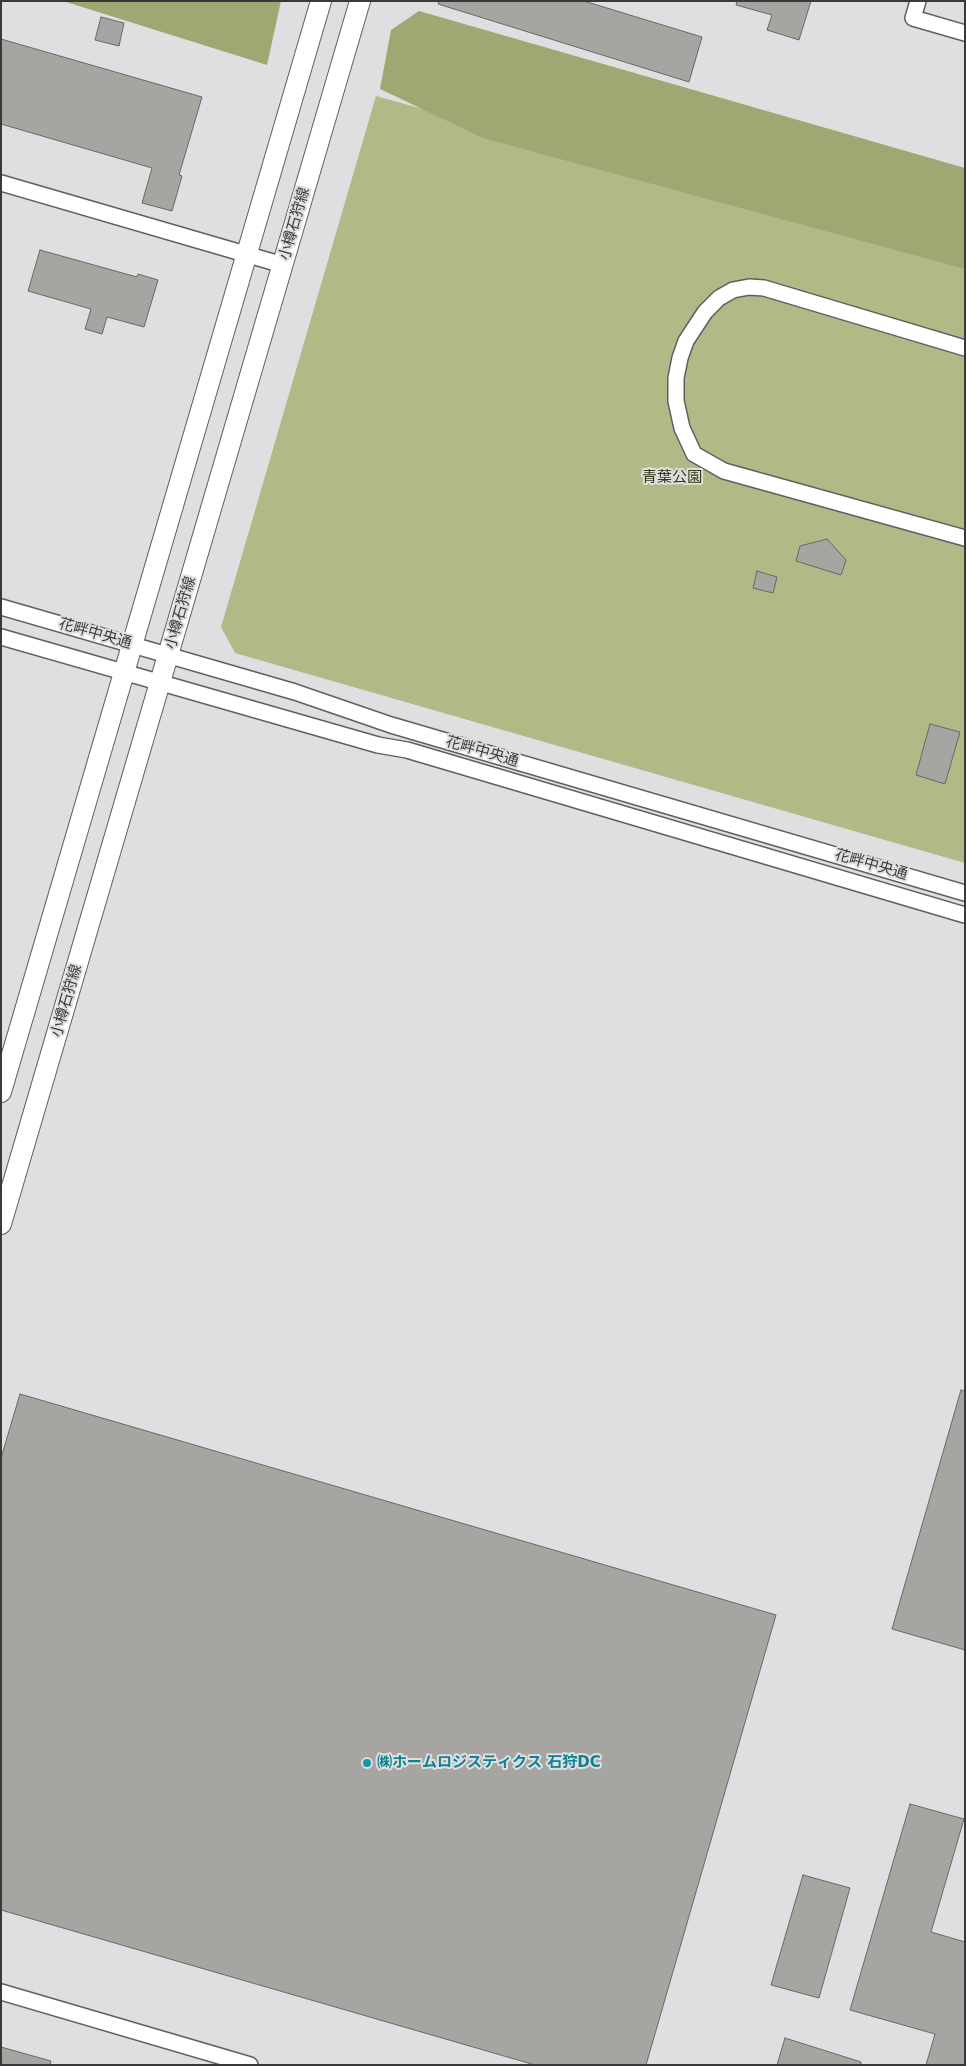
<!DOCTYPE html>
<html>
<head>
<meta charset="utf-8">
<style>
  body { margin:0 }
  #map { position:relative; width:966px; height:2066px; overflow:hidden; background:#e1dee1; font-family:"DejaVu Sans",sans-serif }
  canvas { display:block }
  .frame { position:absolute; inset:0; border:2px solid #3a393a; pointer-events:none }
</style>
</head>
<body>
<div id="map">
<canvas width="966" height="2066"></canvas>
<div class="frame"></div>
</div>
<script>
const c = document.querySelector('canvas').getContext('2d');
c.lineJoin = 'round';
function paint(path, color) {
  c.fillStyle = color;
  c.fill(path, 'evenodd');
}
function toPath(rows) {
  const path = new Path2D();
  for (const r of rows) {
    path.moveTo(r[0], r[1]);
    for (let i = 2; i < r.length; i += 2) path.lineTo(r[i], r[i + 1]);
  }
  return path;
}
function trace(path, color, width, dash) {
  c.strokeStyle = color;
  c.lineWidth = width;
  c.lineCap = dash ? 'butt' : 'round';
  c.setLineDash(dash || []);
  c.stroke(path);
}
function label(font, color, halo, rows, align = 'center') {
  c.font = font + ' "DejaVu Sans","Noto Sans JP",sans-serif';
  c.lineWidth = 4;
  c.setLineDash([]);
  c.textBaseline = 'middle';
  c.strokeStyle = halo;
  c.fillStyle = color;
  for (const [text, x, y, turn = 0] of rows) {
    c.save();
    c.translate(x, y);
    c.rotate((+turn || 0) * Math.PI / 180);
    c.textAlign = isNaN(turn) ? turn : align;
    if (halo) c.strokeText(text, 0, 0);
    c.fillText(text, 0, 0);
    c.restore();
  }
}
paint(toPath([
  [376,96,872,233,965,266,965,863,235,653,221,627]
]), '#b0ba87');
paint(toPath([
  [63,1,281,1,267,65],
  [419,11,965,168,965,269,483,138,380,89,391,30]
]), '#9da873');
const building = toPath([
  [439,1,584,1,702,37,689,82,438,4,439,1],
  [737,1,811,1,799,40,767,30,772,15,736,5,737,1],
  [101,17,124,23,119,46,95,40,101,17],
  [1,39,202,97,179,175,182,176,172,211,142,203,152,168,1,124,1,39],
  [40,250,137,277,138,274,158,280,144,327,107,317,102,334,85,329,91,309,28,291,40,250],
  [827,539,846,560,841,575,796,561,800,546,827,539],
  [757,571,777,577,773,593,753,588,757,571],
  [930,724,960,732,945,784,916,775,930,724],
  [961,1390,965,1391,965,1650,892,1629,961,1390],
  [20,1394,776,1615,646,2065,535,2065,1,1910,1,1458,20,1394],
  [910,1804,964,1819,931,1932,965,1942,965,2065,926,2065,935,2034,850,2010,910,1804],
  [803,1875,850,1888,819,1998,771,1985,803,1875],
  [785,2038,861,2062,861,2065,777,2065,785,2038],
  [1,2047,51,2061,50,2065,1,2065,1,2047]
]);
paint(building, '#a7a5a2');
trace(building, '#6a6765', 1);
const minor = toPath([
  [918,1,913,18,965,33],
  [1,183,283,265],
  [965,348,764,288,749,287,733,290,719,298,705,312,686,341,680,358,676,378,676,401,682,428,694,454,724,471,965,538],
  [1,607,295,692,391,725,965,893],
  [1,637,378,745,407,750,965,915],
  [1,1992,250,2065]
]);
const major = toPath([
  [1,1092,321,1],
  [1,1224,360,1]
]);
trace(minor, '#605e61', 18);
trace(major, '#605e61', 22);
trace(minor, '#fff', 15);
trace(major, '#fff', 20);
for (const [x, y, r, color] of [
  [367,1763,5,"#0f9aa8"]
]) {
  const dot = new Path2D();
  dot.arc(x, y, r, 0, 2 * Math.PI);
  c.fillStyle = color;
  c.fill(dot);
  trace(dot, '#e1dee1', 2);
}
label('15px', '#3a393a', '#e1dee1', [
  ["小樽石狩線",295,224,-74],
  ["小樽石狩線",181,613,-74],
  ["花畔中央通",95,634,16],
  ["花畔中央通",482,752,16],
  ["花畔中央通",871,865,16],
  ["小樽石狩線",67,1001,-74]
]);
label('15px', '#31380e', '#e1dee1', [
  ["青葉公園",672,478]
]);
label('bold 15px', '#0d838f', '#e1dee1', [
  ["㈱ホームロジスティクス 石狩DC",377,1763]
], 'left');
</script>
</body>
</html>
